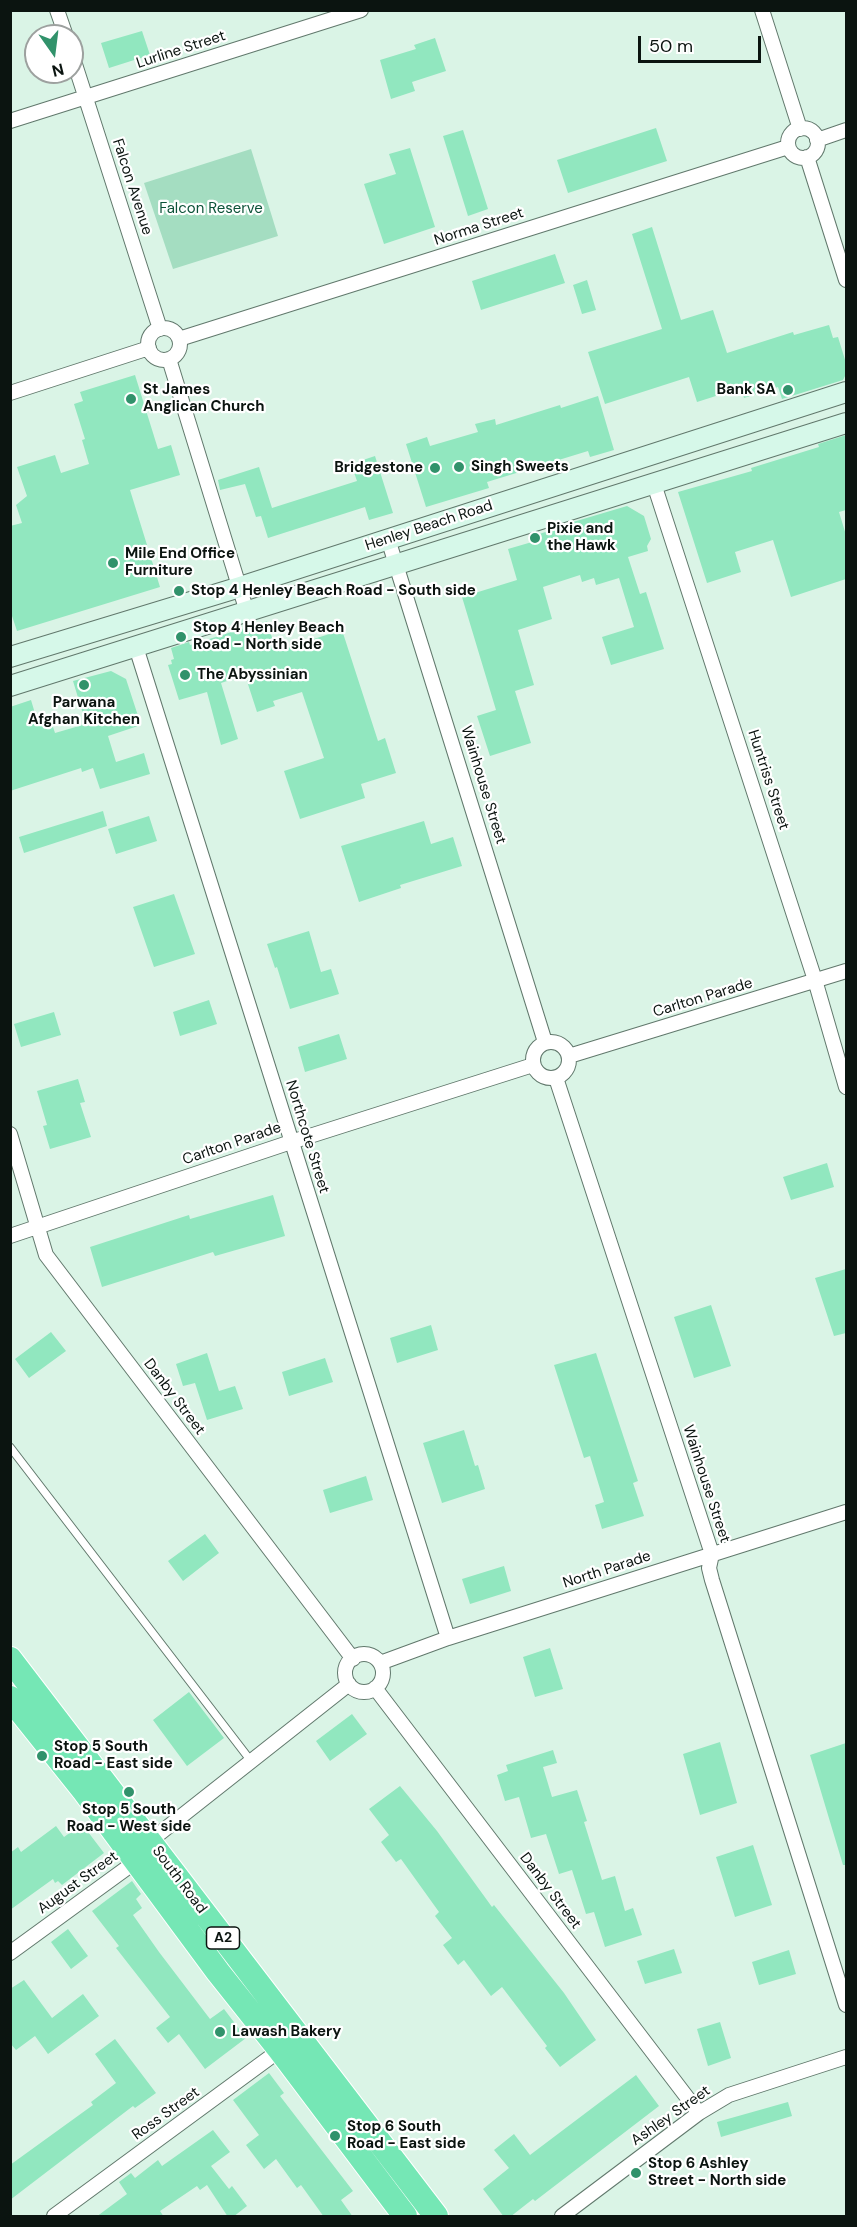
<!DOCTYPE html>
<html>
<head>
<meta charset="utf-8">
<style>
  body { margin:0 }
  #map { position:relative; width:857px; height:2227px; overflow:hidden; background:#daf4e6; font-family:"DM Sans",sans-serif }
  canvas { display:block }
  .frame { position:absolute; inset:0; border:12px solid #0b1410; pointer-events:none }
  .north { position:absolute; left:24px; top:24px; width:60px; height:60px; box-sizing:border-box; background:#fff; border:2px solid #9da19f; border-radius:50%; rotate:166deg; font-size:16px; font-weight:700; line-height:24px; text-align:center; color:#0b1410 }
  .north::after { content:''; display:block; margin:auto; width:21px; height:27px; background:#31926b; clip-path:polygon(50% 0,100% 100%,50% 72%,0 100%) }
  .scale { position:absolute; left:638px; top:36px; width:123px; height:27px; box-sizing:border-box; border:3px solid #0b1410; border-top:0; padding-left:8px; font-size:18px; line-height:21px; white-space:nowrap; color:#0b1410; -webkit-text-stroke:4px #fff; paint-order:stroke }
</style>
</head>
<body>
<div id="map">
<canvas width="857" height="2227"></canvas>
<div class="frame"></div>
<div class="north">N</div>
<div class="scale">50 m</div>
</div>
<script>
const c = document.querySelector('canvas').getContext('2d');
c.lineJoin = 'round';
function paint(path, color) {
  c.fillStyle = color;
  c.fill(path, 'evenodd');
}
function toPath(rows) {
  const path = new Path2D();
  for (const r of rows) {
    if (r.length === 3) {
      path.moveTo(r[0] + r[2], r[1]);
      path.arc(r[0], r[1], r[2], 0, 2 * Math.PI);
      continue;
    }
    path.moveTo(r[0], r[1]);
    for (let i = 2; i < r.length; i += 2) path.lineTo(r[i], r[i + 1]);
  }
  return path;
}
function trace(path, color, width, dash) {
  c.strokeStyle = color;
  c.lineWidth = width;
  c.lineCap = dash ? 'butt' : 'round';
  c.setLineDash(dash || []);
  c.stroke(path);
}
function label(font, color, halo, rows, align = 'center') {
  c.font = font + ' "DM Sans",sans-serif';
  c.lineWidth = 4.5;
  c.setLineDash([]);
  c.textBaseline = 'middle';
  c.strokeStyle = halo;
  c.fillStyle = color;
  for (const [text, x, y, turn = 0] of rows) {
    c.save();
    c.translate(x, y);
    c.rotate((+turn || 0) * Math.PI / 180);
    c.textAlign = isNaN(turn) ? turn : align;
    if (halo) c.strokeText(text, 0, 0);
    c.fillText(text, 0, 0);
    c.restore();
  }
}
paint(toPath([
  [251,149,278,236,173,269,144,183]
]), '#a4ddc1');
paint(toPath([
  [142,31,150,55,109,68,101,43],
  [435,38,446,71,412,82,415,91,391,99,380,60,416,49,414,45],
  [656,128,667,161,568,193,557,160],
  [463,130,488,209,468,216,443,136],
  [410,148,435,227,384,244,364,184,396,174,389,154],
  [652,227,681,320,713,310,727,353,793,332,794,335,829,325,833,338,838,337,846,363,846,374,843,380,782,399,778,387,744,398,741,388,697,402,689,377,605,404,588,352,662,329,632,234],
  [555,254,565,283,481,310,472,281],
  [587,280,596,310,582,314,573,285],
  [135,375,158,449,171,445,180,475,130,490,160,587,17,631,10,610,10,526,22,523,16,505,27,496,17,467,55,455,61,473,89,464,82,440,85,439,74,404,83,401,80,392],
  [598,396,614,450,590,457,588,451,487,482,489,488,426,507,406,444,427,437,430,446,478,432,475,424,495,419,496,425,560,405,561,408],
  [846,435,846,510,839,512,846,535,846,579,791,597,773,540,735,552,741,572,707,583,678,492,752,471,751,468,819,447,818,444],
  [375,456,393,513,369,520,365,507,268,538,261,516,256,517,245,484,220,490,218,480,259,467,272,508,357,481,351,464],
  [627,506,644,516,651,539,647,546,648,551,628,557,640,594,646,592,664,649,611,665,602,637,634,627,619,578,596,585,594,578,582,582,580,575,543,587,552,619,518,630,534,685,515,691,531,743,490,756,477,716,496,710,462,597,517,580,508,549,532,542,530,537,564,526,563,525],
  [267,621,276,651,342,630,378,741,385,738,396,773,361,784,365,798,300,819,284,771,324,758,302,692,273,701,275,706,257,712,245,675,221,683,238,739,221,745,207,692,179,700,168,665,172,664,171,660,174,659,171,648,189,642,190,645],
  [111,671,126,679,141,725,108,736,116,762,144,753,150,774,100,789,93,768,82,772,81,768,10,791,10,707,31,700,37,720,49,715,55,733,86,724,73,681],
  [103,811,107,826,24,853,19,837],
  [149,816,157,841,116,854,108,829],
  [424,821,431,844,453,837,462,866,400,885,401,888,359,902,341,846],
  [174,894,195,954,154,967,133,907],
  [309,931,321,972,331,969,339,994,290,1009,277,967,275,968,267,944],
  [209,1000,217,1024,180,1036,173,1012],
  [54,1012,61,1035,21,1047,14,1024],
  [339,1034,347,1059,305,1072,298,1047],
  [78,1079,85,1102,80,1103,91,1137,50,1149,43,1126,47,1125,37,1091],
  [827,1163,834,1187,791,1200,783,1177],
  [273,1195,285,1236,215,1256,213,1252,102,1287,90,1247,189,1215,190,1219],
  [846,1269,846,1333,834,1336,815,1278],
  [711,1305,731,1366,694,1378,674,1317],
  [431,1325,438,1350,397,1363,390,1338],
  [51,1332,66,1351,29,1378,15,1359],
  [207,1353,219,1391,235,1386,243,1409,207,1420,195,1383,183,1386,176,1364],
  [596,1353,638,1481,633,1483,644,1516,602,1529,595,1505,604,1502,590,1456,584,1458,554,1365],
  [325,1358,333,1382,289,1396,282,1372],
  [464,1430,475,1466,478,1465,485,1489,442,1503,423,1443],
  [366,1476,373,1500,330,1513,323,1490],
  [205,1534,219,1553,183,1581,168,1561],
  [504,1566,511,1591,470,1604,462,1579],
  [550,1648,563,1689,535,1697,523,1657],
  [189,1692,224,1738,187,1766,153,1720],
  [352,1714,367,1734,330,1761,316,1741],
  [720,1742,737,1803,700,1815,683,1754],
  [846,1743,846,1865,843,1865,810,1755],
  [553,1750,557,1763,543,1767,552,1797,577,1790,587,1821,584,1822,602,1880,615,1876,625,1911,633,1908,642,1935,605,1947,594,1912,586,1914,572,1870,559,1874,546,1834,531,1838,519,1797,505,1801,497,1775,508,1771,506,1765],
  [400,1786,437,1831,492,1907,494,1905,564,1993,596,2040,560,2067,545,2048,547,2046,502,1987,491,1996,464,1960,458,1965,443,1945,452,1938,435,1916,439,1912,401,1859,396,1862,381,1842,389,1835,369,1809],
  [82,1824,104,1853,62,1885,58,1881,55,1883,53,1879,10,1910,10,1853,18,1847,21,1852,56,1826,64,1837],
  [753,1845,772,1905,735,1917,716,1857],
  [132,1881,141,1894,136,1899,142,1908,133,1915,159,1952,210,2019,224,2009,246,2038,205,2069,179,2034,168,2043,156,2028,170,2017,116,1948,119,1946,92,1911],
  [68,1929,88,1956,71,1969,51,1942],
  [674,1949,682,1973,645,1984,637,1961],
  [789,1950,796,1974,759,1985,752,1962],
  [24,1980,52,2018,83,1994,99,2016,48,2054,35,2036,16,2050,10,2043,10,1989],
  [720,2022,731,2058,708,2066,697,2029],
  [115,2039,156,2093,135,2108,133,2106,10,2200,10,2165,93,2105,91,2102,116,2083,95,2054],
  [269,2073,284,2093,280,2096,353,2191,341,2200,353,2217,324,2217,301,2185,297,2188,276,2159,264,2169,246,2145,259,2135,233,2100],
  [636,2075,659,2106,535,2201,533,2199,510,2217,504,2217,483,2189,509,2168,494,2150,514,2134,530,2155],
  [788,2102,792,2116,721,2137,717,2122],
  [213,2130,230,2152,211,2166,229,2189,232,2186,247,2206,233,2217,228,2217,207,2185,200,2190,197,2186,160,2211,164,2217,96,2217,127,2194,119,2182,131,2173,135,2178,158,2160,162,2166]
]), '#91e7bf');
const lane = toPath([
  [10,1447,251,1761]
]);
const street = toPath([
  [57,10,66,36],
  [762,10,800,129],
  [72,55,160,329],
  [10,121,361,10],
  [803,143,15],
  [817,140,846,130],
  [807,157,846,280],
  [164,344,16],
  [179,339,788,147],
  [169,359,247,612],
  [10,393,149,348],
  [654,484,815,980,846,1087],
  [388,539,545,1042],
  [136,647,448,1638],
  [551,1060,18],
  [569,1056,846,971],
  [556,1078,712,1554,709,1568,712,1580,846,2005],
  [10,1134,46,1255,353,1659],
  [10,1236,291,1142,533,1065],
  [364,1673,19],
  [380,1663,448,1638,846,1512],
  [375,1688,699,2113],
  [10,1953,135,1862,150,1841,349,1684],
  [54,2216,284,2047],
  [562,2216,699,2113,729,2095,846,2057]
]);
const secondary = toPath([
  [10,657,240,587,846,392],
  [10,686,846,423]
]);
const highway = toPath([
  [10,1659,436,2216],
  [10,1698,85,1792,218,1972,280,2050,405,2216]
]);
trace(lane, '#61786c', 9);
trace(street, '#61786c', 16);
trace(secondary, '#61786c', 22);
trace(highway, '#fff', 26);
trace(lane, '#fff', 7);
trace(street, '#fff', 14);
trace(secondary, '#d6f8e9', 20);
trace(highway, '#75e7b5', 24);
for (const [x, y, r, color] of [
  [788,390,6,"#31926b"],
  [131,399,6,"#31926b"],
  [459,467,6,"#31926b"],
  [435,468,6,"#31926b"],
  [535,538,6,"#31926b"],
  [113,563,6,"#31926b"],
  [179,591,6,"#31926b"],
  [181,637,6,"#31926b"],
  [185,675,6,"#31926b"],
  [84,685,6,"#31926b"],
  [42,1756,6,"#31926b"],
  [129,1792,6,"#31926b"],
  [220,2032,6,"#31926b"],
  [335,2136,6,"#31926b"],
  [636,2173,6,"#31926b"]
]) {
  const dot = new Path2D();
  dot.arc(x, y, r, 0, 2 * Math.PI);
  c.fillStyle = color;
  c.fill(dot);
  trace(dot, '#fff', 2);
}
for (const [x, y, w] of [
  [223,1938,33]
]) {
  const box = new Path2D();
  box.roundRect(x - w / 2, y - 11, w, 22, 4.5);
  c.fillStyle = '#fff';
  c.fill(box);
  trace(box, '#0b1410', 1.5);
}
label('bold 14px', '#0b1410', null, [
  ["A2",223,1938]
]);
label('15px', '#0b1410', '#fff', [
  ["Lurline Street",181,50,-18],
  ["Falcon Avenue",132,187,72],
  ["Norma Street",479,227,-18],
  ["Henley Beach Road",429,526,-18],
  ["Huntriss Street",768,780,72],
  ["Wainhouse Street",483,785,73],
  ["Carlton Parade",703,998,-17],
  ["Northcote Street",307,1137,73],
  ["Carlton Parade",232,1144,-19],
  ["Danby Street",174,1397,53],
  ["Wainhouse Street",706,1484,72],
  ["North Parade",607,1570,-18],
  ["South Road",179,1880,53],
  ["August Street",78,1883,-36],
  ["Danby Street",550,1891,53],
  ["Ross Street",166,2114,-36],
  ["Ashley Street",671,2116,-35]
]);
label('15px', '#0d5339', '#fff', [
  ["Falcon Reserve",211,209]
]);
label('bold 15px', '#0b1410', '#fff', [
  ["St James",143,390],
  ["Anglican Church",143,407],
  ["Bank SA",776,390,"right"],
  ["Singh Sweets",471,467],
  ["Bridgestone",423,468,"right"],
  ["Pixie and",547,529],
  ["the Hawk",547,546],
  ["Mile End Office",125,554],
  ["Furniture",125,571],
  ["Stop 4 Henley Beach Road - South side",191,591],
  ["Stop 4 Henley Beach",193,628],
  ["Road - North side",193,645],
  ["The Abyssinian",197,675],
  ["Parwana",84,703,"center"],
  ["Afghan Kitchen",84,720,"center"],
  ["Stop 5 South",54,1747],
  ["Road - East side",54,1764],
  ["Stop 5 South",129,1810,"center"],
  ["Road - West side",129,1827,"center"],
  ["Lawash Bakery",232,2032],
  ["Stop 6 South",347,2127],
  ["Road - East side",347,2144],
  ["Stop 6 Ashley",648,2164],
  ["Street - North side",648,2181]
], 'left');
</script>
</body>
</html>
